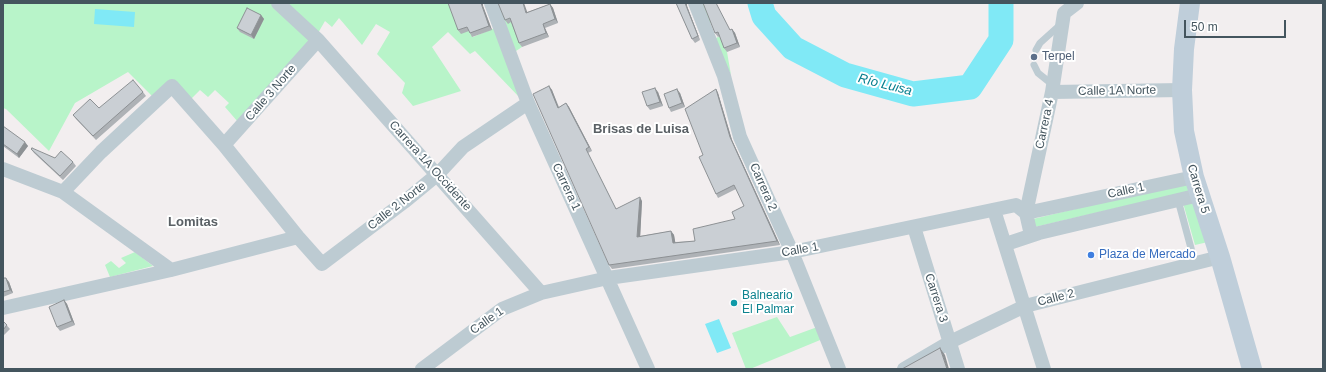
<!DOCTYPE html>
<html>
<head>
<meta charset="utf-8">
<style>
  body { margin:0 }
  #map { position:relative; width:1326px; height:372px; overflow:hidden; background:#f2eeef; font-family:Arial,sans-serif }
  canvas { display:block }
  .frame { position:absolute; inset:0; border:4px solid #44555e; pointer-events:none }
  .scale { position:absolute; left:1184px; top:20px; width:102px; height:18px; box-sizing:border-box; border:2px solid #44555e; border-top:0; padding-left:5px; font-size:12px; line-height:14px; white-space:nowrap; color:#44555e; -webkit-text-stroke:3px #fff; paint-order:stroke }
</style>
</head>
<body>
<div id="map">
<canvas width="1326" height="372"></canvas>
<div class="frame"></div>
<div class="scale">50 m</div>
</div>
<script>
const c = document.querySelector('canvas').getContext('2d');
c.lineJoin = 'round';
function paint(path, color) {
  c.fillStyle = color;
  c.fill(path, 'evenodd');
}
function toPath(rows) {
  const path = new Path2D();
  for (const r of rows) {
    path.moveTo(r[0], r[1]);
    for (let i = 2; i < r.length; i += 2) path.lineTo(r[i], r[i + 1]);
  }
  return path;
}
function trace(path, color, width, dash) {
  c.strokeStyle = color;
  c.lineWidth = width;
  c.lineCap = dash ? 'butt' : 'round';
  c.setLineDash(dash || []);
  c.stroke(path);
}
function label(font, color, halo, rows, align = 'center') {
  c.font = font + ' Arial,sans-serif';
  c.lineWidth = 4;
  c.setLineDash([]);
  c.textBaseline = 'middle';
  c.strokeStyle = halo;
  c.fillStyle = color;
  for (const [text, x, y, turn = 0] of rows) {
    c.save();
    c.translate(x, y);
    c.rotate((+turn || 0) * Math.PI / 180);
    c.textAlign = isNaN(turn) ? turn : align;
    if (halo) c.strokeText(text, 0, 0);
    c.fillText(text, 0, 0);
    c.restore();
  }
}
paint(toPath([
  [3,3,449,3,473,37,495,28,520,98,475,51,470,54,448,32,432,47,461,91,413,106,402,93,405,83,377,54,390,32,376,24,362,45,339,18,332,27,325,21,314,40,238,122,225,107,229,103,215,90,208,97,200,90,189,101,172,83,154,98,128,72,75,103,49,151,6,109,3,108],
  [494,3,505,3,522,47,513,53],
  [696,3,712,3,718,19,709,24,716,38,731,31,735,33,722,38,727,52,731,75],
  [1188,182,1190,191,1035,227,1033,219],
  [1195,200,1208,242,1195,245,1183,203],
  [135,252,153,266,110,277,105,265,111,261,119,268,126,263,121,258],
  [777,317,790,337,820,326,825,338,750,369,746,369,732,333]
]), '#b8f4c9');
paint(toPath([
  [95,9,135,12,134,27,94,24],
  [719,319,731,348,717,353,705,324]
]), '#80e9f6');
trace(toPath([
  [760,3,764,16,793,48,845,75,913,94,970,87,1001,40,1001,3]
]), '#80e9f6', 25);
trace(toPath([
  [1036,50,1040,43,1060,25],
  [1034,65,1038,73,1053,85],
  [1178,200,1195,263]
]), '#bdcbd2', 7);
trace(toPath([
  [278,3,318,40,541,293],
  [491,3,528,103,648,369],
  [695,3,724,76,740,137,792,252,839,369],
  [1052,92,1182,90],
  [224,145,318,40],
  [3,169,63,192],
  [994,210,1044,369],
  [914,227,958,369],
  [1031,235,1026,213,1052,92,1064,13,1077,3],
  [1006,244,1039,233,1199,195],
  [171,270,63,192,101,152,172,86,224,145,298,237,322,264,404,202,438,174,463,147,528,103],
  [3,308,171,270,298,237],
  [422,369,502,309,541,293,608,278,792,252,1016,205,1026,213,1194,177],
  [904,369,950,342,1025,306,1220,257]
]), '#bdcbd2', 14);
trace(toPath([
  [1190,3,1184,49,1182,90,1184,131,1194,177,1220,257,1252,369]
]), '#bfceda', 20);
paint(toPath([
  [676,3,687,3,687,6,700,40,695,43,692,39],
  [703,3,730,30,732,29,735,33,740,47,727,52,724,48,720,36,718,37,715,33],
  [550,4,553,8,558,23,545,28,549,37,522,47,519,43,511,22,508,24,505,20],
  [483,6,492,30,472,37,469,31,461,34,458,30],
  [261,15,264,19,254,39,240,32,237,28],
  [549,86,552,90,559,107,566,103,569,107,592,151,588,153,616,209,642,201,640,236,671,231,674,235,675,242,695,241,735,219,744,206,736,189,718,198,716,194,703,155,716,89,718,93,732,140,780,245,612,269,609,265],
  [143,92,146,96,96,140,76,119,73,115,99,108],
  [658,92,663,106,650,110,647,106],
  [680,93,685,107,671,112,669,108],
  [3,126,28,146,19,158,3,146],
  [31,149,55,158,73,162,76,166,63,180,34,153],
  [3,278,9,282,13,293,3,297],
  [64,300,67,304,75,325,60,331,57,327],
  [3,321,10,329,3,336]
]), '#aeb2b6');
paint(toPath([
  [481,3,483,3,483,6,492,30,489,26],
  [523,3,524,3,529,17,526,13],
  [685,3,687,3,687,6,700,40,698,36],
  [550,4,553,8,558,23,555,19],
  [261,15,264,19,254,39,251,35],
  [543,24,545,28,549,37,546,33],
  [732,29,735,33,740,47,737,43],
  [549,86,552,90,560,111,558,108],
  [655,88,658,92,663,106,660,102],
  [677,89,680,93,685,107,682,103],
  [716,89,718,93,732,140,780,245,777,241,730,137],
  [566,103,569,107,592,151,589,147],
  [25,142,28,146,19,158,17,154],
  [640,197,642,201,640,241,637,237],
  [671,231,674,235,676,246,673,243],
  [6,278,9,282,13,293,10,290],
  [64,300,67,304,75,325,72,321],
  [940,348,945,355,949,369,947,369]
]), '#8d9194');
const building = toPath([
  [448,3,481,3,489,26,470,33,467,27,458,30,448,3],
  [498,3,523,3,526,13,550,4,555,19,543,24,546,33,519,43,510,18,505,20,498,3],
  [676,3,685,3,698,36,692,39,676,3],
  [703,3,716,3,730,30,732,29,737,43,724,48,718,32,715,33,703,3],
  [247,8,261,15,251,35,237,28,247,8],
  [133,80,143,92,93,136,73,115,90,99,99,108,133,80],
  [549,86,558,108,566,103,589,147,586,149,616,209,640,197,637,237,671,231,673,243,695,241,693,229,735,219,732,212,744,206,734,185,716,194,699,157,703,155,685,109,716,89,730,137,777,241,609,265,533,94,549,86],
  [655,88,660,102,647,106,642,92,655,88],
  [677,89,682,103,669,108,664,94,677,89],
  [3,126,25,142,17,154,3,144,3,126],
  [32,148,55,158,61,151,73,162,60,176,31,149,32,148],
  [3,278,6,278,10,290,3,292,3,278],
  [64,300,72,321,57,327,49,307,64,300],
  [3,321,7,325,3,330,3,321],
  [940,348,947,369,902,369,940,348]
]);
paint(building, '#cacfd4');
trace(building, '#8d9194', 1);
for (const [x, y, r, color] of [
  [1034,57,4,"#5c6f8a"],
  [1091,255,4,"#3f7fe0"],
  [734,303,4,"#0f9aa8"]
]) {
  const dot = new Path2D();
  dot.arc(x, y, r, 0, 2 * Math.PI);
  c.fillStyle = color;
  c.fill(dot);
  trace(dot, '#fff', 1.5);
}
label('12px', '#4e5e75', '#fff', [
  ["Terpel",1042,57]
], 'left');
label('12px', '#44555e', '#fff', [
  ["Calle 1A Norte",1117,91,-1],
  ["Calle 3 Norte",271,93,-49],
  ["Carrera 4",1045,124,-78],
  ["Carrera 1A Occidente",430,166,48],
  ["Carrera 1",566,187,65],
  ["Carrera 2",763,187,66],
  ["Carrera 5",1198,189,73],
  ["Calle 1",1126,191,-12],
  ["Calle 2 Norte",397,206,-38],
  ["Calle 1",800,250,-10],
  ["Carrera 3",936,298,72],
  ["Calle 2",1056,298,-14],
  ["Calle 1",487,321,-35]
]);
label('12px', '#366cbe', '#fff', [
  ["Plaza de Mercado",1099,255]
], 'left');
label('12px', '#0d838f', '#fff', [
  ["Balneario",742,296],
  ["El Palmar",742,310]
], 'left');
label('italic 13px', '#047d8d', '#fff', [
  ["Río Luisa",885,85,14]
]);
label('bold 13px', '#5a6065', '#fff', [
  ["Brisas de Luisa",641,129],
  ["Lomitas",193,222]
]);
</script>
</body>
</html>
